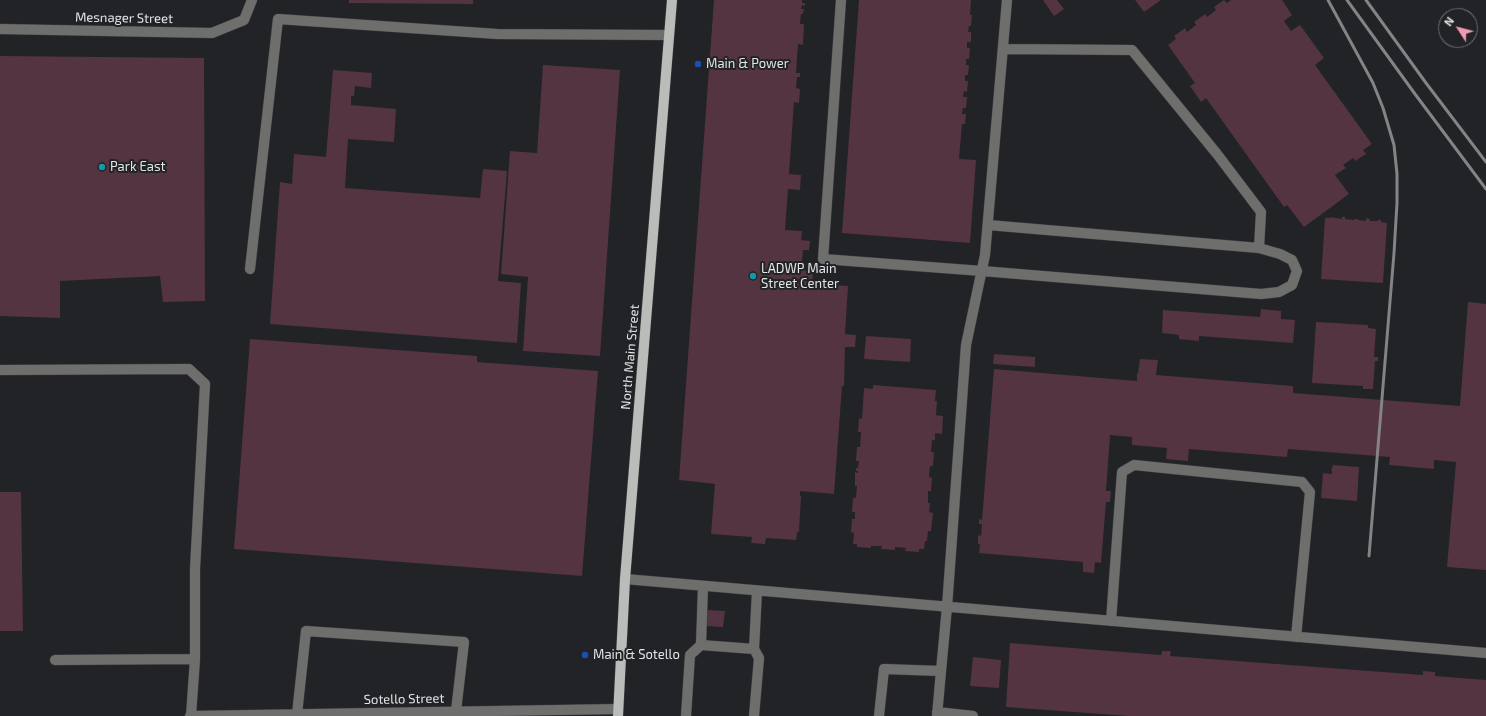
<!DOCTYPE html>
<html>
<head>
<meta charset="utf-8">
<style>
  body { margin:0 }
  #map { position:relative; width:1486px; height:716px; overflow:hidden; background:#212326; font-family:"Exo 2",sans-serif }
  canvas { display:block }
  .north { position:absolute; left:1438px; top:8px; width:40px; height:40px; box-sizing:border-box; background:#212326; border:1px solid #6e7073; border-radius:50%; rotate:306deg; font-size:11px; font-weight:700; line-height:16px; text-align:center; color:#e2e4e6 }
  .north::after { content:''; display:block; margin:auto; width:14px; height:18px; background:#f19ab3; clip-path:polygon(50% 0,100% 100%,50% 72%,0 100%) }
</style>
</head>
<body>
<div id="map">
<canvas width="1486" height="716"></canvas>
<div class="north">N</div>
</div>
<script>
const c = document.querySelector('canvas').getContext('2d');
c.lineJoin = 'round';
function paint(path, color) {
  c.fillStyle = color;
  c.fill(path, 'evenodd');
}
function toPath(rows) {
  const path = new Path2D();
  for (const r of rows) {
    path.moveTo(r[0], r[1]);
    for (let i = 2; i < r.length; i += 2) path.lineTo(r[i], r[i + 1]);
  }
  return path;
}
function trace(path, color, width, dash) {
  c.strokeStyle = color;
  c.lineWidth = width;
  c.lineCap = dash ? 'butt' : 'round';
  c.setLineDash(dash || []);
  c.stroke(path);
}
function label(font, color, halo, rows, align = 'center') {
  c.font = font + ' "Exo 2",sans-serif';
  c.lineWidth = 4;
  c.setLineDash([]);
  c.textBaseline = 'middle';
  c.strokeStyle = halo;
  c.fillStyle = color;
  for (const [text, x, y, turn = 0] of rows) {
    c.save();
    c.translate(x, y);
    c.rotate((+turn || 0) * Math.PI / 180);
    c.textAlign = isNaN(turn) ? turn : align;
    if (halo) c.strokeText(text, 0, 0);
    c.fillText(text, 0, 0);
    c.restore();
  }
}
paint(toPath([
  [349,0,473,0,473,4,349,3],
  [714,0,802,0,802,3,805,3,805,6,802,5,801,9,804,9,803,14,801,14,800,24,804,24,803,45,798,44,796,73,800,73,800,77,797,77,796,88,800,89,799,103,794,102,789,174,801,175,800,190,788,189,785,230,802,231,801,240,810,241,809,250,803,250,801,270,813,271,812,284,815,284,815,282,830,283,830,285,848,286,845,334,856,335,855,347,845,347,844,386,842,386,834,494,800,491,800,496,801,496,799,532,797,532,796,540,766,538,765,544,751,543,752,537,711,534,715,484,679,480],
  [859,0,971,0,970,15,972,15,971,26,969,26,968,32,971,32,971,42,967,42,967,48,970,48,969,59,966,59,966,65,969,65,968,75,965,75,965,81,968,81,967,92,964,91,963,97,967,97,966,108,963,108,962,114,966,114,965,124,962,124,959,159,976,160,970,243,842,233],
  [1043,0,1057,0,1064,9,1054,16],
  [1135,0,1161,0,1144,12],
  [1224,0,1227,3,1231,0,1282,0,1292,15,1284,21,1291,31,1300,25,1324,58,1315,65,1372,144,1363,150,1366,154,1355,161,1353,158,1343,165,1346,168,1335,175,1349,194,1304,227,1287,205,1284,207,1206,98,1201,102,1190,86,1195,83,1168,45,1176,39,1174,36,1185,28,1187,32,1196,25,1194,22,1205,14,1207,17,1216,10,1214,7],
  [0,56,204,58,205,301,163,302,160,276,60,281,60,318,0,316],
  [543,65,620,70,600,356,523,351,528,277,501,274,510,151,537,153],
  [333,70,372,73,371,88,355,86,354,96,351,96,351,105,396,109,394,142,348,139,345,188,480,198,483,169,507,171,498,281,521,283,517,343,270,324,280,182,292,184,294,154,326,157],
  [1330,217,1342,219,1342,217,1345,217,1345,219,1354,220,1355,219,1358,219,1358,220,1366,221,1366,218,1370,219,1370,221,1378,221,1378,220,1381,220,1381,222,1387,223,1383,283,1321,279,1325,218,1330,218],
  [1468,302,1486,304,1486,570,1447,567,1456,462,1434,460,1434,469,1389,465,1390,457,1288,449,1287,457,1189,449,1188,461,1166,459,1167,448,1132,445,1132,437,1110,435,1106,491,1111,491,1110,502,1106,502,1101,563,1095,562,1094,573,1083,572,1083,562,979,553,980,544,978,544,978,535,981,536,982,524,979,524,979,519,982,520,994,369,1137,381,1137,373,1143,374,1138,373,1140,359,1158,360,1156,375,1293,386,1293,393,1460,406],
  [1261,309,1281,311,1281,319,1295,320,1293,343,1199,336,1199,341,1179,339,1179,335,1162,333,1163,310,1260,317],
  [1316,322,1368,325,1368,328,1376,329,1374,357,1378,357,1378,361,1375,361,1373,389,1363,389,1363,386,1312,383],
  [866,336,911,339,910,362,864,359],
  [250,339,477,356,477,362,598,371,582,576,234,549],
  [994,354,1035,357,1035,367,993,364],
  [873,385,936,390,935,401,937,401,936,415,934,415,943,416,942,434,935,433,935,440,932,440,931,452,934,452,933,466,930,466,929,477,932,478,931,491,928,491,928,503,930,503,929,512,933,513,931,531,928,531,927,541,925,541,924,549,919,549,919,552,905,551,906,548,895,547,895,550,881,549,882,546,871,546,871,548,857,547,857,544,853,544,854,533,851,532,852,519,855,519,855,512,852,512,853,498,856,498,857,486,855,486,855,472,858,473,858,471,856,471,856,468,858,468,859,461,856,461,857,447,860,447,861,432,858,432,859,418,862,419,864,388,873,389],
  [1333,465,1359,467,1357,501,1321,498,1323,473,1332,474,1332,471,1331,471],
  [0,492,21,492,23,631,0,631],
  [707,610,725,611,723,627,706,626],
  [1010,643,1161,655,1162,651,1171,651,1170,656,1423,675,1423,671,1435,672,1435,676,1486,680,1486,716,1129,716,1006,707],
  [973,657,1001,660,999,688,970,686]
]), '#533440');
const minor = toPath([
  [841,0,823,259,982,271,1261,294,1279,292,1292,285,1297,271,1292,260,1280,254,1259,248],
  [0,29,212,33,244,20,252,0],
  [988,225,1259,248,1261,212,1217,154,1132,50,1003,49],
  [250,269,278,19,497,34,669,35],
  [0,370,189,369,205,384,195,569,195,659,191,716],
  [625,579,1486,653],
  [1111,621,1122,472,1134,465,1302,482,1310,492,1296,637],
  [701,645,703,586],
  [754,649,757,591],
  [55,660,195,659],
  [941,671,947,607,966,345,985,255,1007,0],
  [937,712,973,716],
  [297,714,306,631,464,642,456,711],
  [190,716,618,709],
  [686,716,690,655,701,645,754,649,759,658,754,716],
  [879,716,884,669,941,671,937,716]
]);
const major = toPath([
  [618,716,625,579,672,0]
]);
trace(minor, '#3c3e41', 11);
trace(major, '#3c3e41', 11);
trace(minor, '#6e6f6d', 10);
trace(major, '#b9bcb8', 10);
trace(toPath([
  [1328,0,1373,83,1383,108,1394,145,1397,174,1397,203,1394,253,1369,556],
  [1347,0,1415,94,1486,189],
  [1366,0,1426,83,1486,162]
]), '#828486', 3);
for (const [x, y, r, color] of [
  [698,64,4,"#1a4fb4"],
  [102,167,4,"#0f9aa8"],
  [753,276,4,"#0f9aa8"],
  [585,655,4,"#1a4fb4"]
]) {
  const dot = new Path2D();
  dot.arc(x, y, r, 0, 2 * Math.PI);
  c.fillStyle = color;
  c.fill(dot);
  trace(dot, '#212326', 1.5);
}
label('13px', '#e2e4e6', '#212326', [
  ["Mesnager Street",124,18,1],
  ["North Main Street",630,357,-85],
  ["Sotello Street",404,699,-1]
]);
label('13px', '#e2e4e6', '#212326', [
  ["Main & Power",706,64],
  ["Park East",110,167],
  ["LADWP Main",761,269],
  ["Street Center",761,284],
  ["Main & Sotello",593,655]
], 'left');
</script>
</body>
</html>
